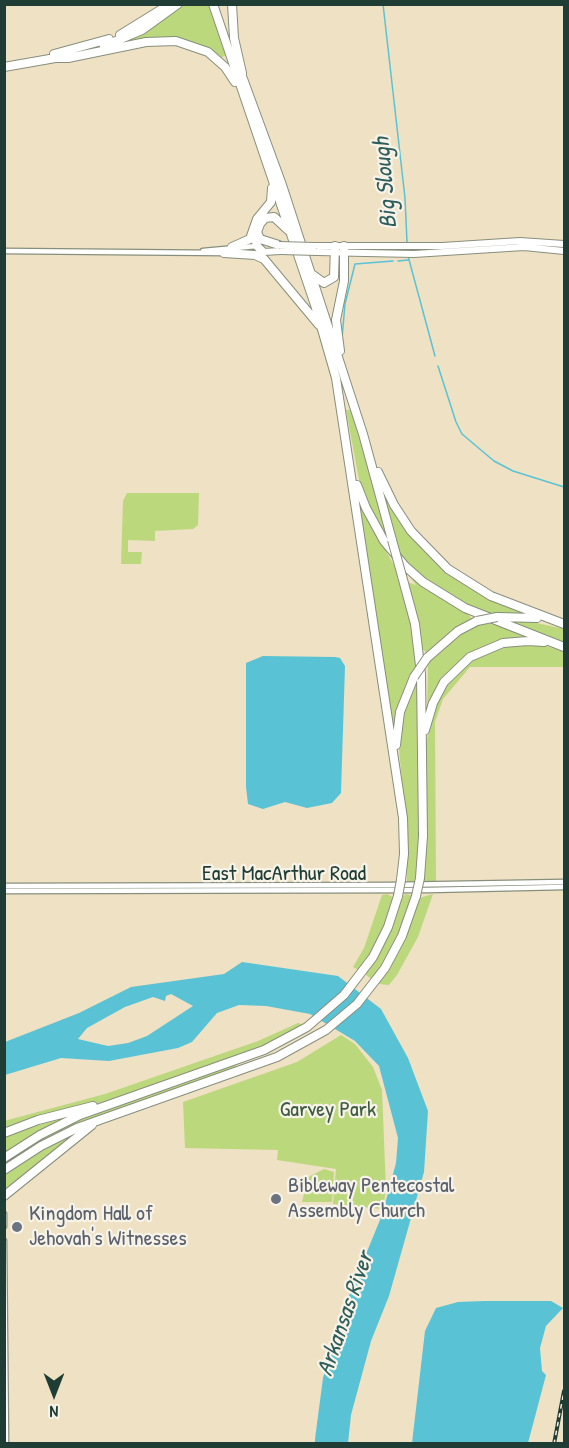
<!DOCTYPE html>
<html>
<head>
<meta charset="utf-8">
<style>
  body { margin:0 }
  #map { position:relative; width:569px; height:1448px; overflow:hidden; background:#efe1c4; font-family:"Patrick Hand",sans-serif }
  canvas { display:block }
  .frame { position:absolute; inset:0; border:6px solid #1f3d34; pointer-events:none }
  .north { position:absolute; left:24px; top:1364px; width:60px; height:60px; -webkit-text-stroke:4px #f7f3e8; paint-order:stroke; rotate:180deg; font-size:16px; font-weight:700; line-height:24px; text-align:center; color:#1f3d34 }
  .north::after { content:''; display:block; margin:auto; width:21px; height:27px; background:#1f3d34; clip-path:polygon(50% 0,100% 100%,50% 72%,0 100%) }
</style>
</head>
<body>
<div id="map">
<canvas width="569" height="1448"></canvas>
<div class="frame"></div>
<div class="north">N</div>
</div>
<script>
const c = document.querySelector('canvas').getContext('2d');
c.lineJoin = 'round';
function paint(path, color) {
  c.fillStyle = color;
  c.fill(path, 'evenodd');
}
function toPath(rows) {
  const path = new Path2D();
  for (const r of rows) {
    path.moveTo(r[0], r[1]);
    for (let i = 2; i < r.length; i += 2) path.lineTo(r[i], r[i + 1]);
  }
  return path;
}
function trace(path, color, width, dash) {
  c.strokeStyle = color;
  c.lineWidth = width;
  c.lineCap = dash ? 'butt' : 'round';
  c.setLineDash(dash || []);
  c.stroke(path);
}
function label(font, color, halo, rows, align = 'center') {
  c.font = font + ' "Patrick Hand",sans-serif';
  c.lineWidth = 4.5;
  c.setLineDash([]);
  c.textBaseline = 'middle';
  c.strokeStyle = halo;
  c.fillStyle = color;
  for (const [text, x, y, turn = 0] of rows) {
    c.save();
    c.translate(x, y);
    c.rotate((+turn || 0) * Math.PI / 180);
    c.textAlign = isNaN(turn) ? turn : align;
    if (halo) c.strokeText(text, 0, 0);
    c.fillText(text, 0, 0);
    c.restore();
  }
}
paint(toPath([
  [183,5,211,5,227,55,220,58,190,43,125,44,128,40,157,24],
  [346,410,352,410,388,531,382,533,360,485],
  [380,485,411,535,443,569,475,591,525,614,489,616,453,599,435,588,400,558],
  [127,493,199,493,198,525,193,529,155,531,155,541,128,540,128,552,142,552,141,564,121,564,123,501],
  [360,505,399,574,411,619,418,666,394,737],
  [405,570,430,591,466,612,473,620,428,655,422,648,407,582,416,585],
  [514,618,564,629,564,645,513,624],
  [479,623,499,625,536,640,521,639,459,664,427,716,428,661,451,639],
  [519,644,543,645,564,652,564,667,470,667,443,699,435,722,436,881,423,881,426,743,434,707,457,671,477,656,498,648],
  [415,680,420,690,421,845,417,883,407,883,406,820,398,740,404,705],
  [387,894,393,897,391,908,381,937,360,971,353,967,364,948,382,895],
  [406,894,413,896,399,938,374,981,365,974,382,946,400,898],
  [433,894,418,937,397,975,389,985,378,984,403,943,419,898],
  [298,1023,305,1025,275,1043,125,1097,71,1109,5,1131,4,1121,105,1094,258,1041],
  [341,1035,355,1044,373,1067,382,1090,386,1189,383,1209,333,1204,336,1169,277,1160,278,1150,185,1148,183,1102,297,1062],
  [235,1064,238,1068,128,1107,5,1168,4,1162,70,1123],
  [82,1111,5,1154,5,1136],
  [83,1129,6,1192,5,1175,39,1151],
  [324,1169,334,1172,332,1202,302,1202,308,1177]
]), '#bcd87d');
paint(toPath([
  [263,656,335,657,340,658,345,666,341,793,332,803,307,808,285,802,263,809,248,804,246,787,246,663],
  [242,962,338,976,381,1009,408,1058,428,1111,424,1172,389,1296,371,1341,351,1415,348,1443,315,1443,315,1439,323,1378,341,1315,382,1215,396,1163,398,1138,379,1066,355,1041,310,1014,266,1006,239,1005,217,1013,192,1042,178,1048,109,1061,61,1058,5,1075,5,1042,79,1013,131,987,224,974],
  [171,994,193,1006,147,1036,128,1043,108,1046,78,1039,87,1028,125,1007,153,997,165,1001,166,996],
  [484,1301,551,1301,563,1308,546,1326,540,1348,542,1371,546,1375,528,1443,412,1443,425,1331,436,1308,458,1302]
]), '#59c3d5');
trace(toPath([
  [383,4,405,198,407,242],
  [408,256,435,356],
  [398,261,408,260],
  [342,338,345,304,355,264,393,261],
  [438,366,456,422,462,434,494,461,513,471,564,487]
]), '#59c3d5', 1.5);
const secondary = toPath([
  [4,251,224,253],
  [203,251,257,246],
  [4,886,392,885,564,882],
  [4,891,428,890,564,887],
  [4,1214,4,1226],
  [4,1241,6,1444]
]);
const primary = toPath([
  [315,246,442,246,520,241,564,244],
  [263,252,281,251],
  [317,252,414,254,524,247,564,251]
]);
const highway = toPath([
  [213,4,315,305,336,378,403,818,404,854,401,880],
  [232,4,234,38,242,73],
  [120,35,170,4],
  [104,46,142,30,178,4],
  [54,54,109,39],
  [57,58,68,58,146,42,176,41,208,52,225,67,235,82],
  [4,67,61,57],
  [239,68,282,185,363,434,392,540],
  [254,233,257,246,263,252],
  [279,245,260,239,257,232,260,224,265,218,274,217,288,230],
  [232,247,250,239,257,219,271,202,272,188],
  [224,253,255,255,264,259,319,325],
  [313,275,324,283,334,277,335,246],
  [340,351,336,320,344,281,344,246],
  [378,472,394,505,411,531,448,569,491,596,564,624],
  [357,485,366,508,384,541,405,566,423,582,465,608,564,647],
  [402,576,415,624,421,674,423,836,420,878],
  [497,617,537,618],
  [427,658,458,631,477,621],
  [425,730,433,703,444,682,470,657,503,643,528,641,544,642],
  [396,745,400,712,414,677],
  [4,1133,38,1120,93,1106],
  [4,1158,40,1135,80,1115,264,1050,307,1027,344,995,373,957,388,927,398,896],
  [4,1170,41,1146,77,1128,277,1057,326,1030,357,1004,385,968,402,936,416,896],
  [4,1196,92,1125]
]);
trace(secondary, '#878f7c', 7);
trace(primary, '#878f7c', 8);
trace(highway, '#878f7c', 10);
trace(secondary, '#fff', 4.5);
trace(primary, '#fff', 6);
trace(highway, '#fff', 8);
const rail = toPath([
  [554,1444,564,1391]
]);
trace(rail, '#1f3d34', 4);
trace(rail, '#f7f3e8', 1.5, [4.5]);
const primaryBridge = toPath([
  [279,245,315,246],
  [281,251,317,252]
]);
const highwayBridge = toPath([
  [392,540,402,576],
  [477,621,497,617],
  [414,677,427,658],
  [398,896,401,880],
  [416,896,420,878]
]);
trace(primaryBridge, '#878f7c', 8, []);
trace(highwayBridge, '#878f7c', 10, []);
trace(primaryBridge, '#fff', 6);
trace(highwayBridge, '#fff', 8);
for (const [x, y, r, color] of [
  [276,1199,6,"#6b7280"],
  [17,1227,6,"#6b7280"]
]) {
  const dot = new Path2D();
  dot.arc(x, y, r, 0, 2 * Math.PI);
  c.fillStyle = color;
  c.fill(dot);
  trace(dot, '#f7f3e8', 2);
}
label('22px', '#1f3d34', '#f7f3e8', [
  ["East MacArthur Road",284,874]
]);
label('22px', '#3e5c43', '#f7f3e8', [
  ["Garvey Park",328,1110]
]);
label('22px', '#5b616d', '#f7f3e8', [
  ["Bibleway Pentecostal",288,1186],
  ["Assembly Church",288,1211],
  ["Kingdom Hall of",29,1214],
  ["Jehovah's Witnesses",29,1239]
], 'left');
label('italic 24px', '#2e5e5c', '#f7f3e8', [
  ["Big Slough",386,183,-95],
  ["Arkansas River",346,1314,-71]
]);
</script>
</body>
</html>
